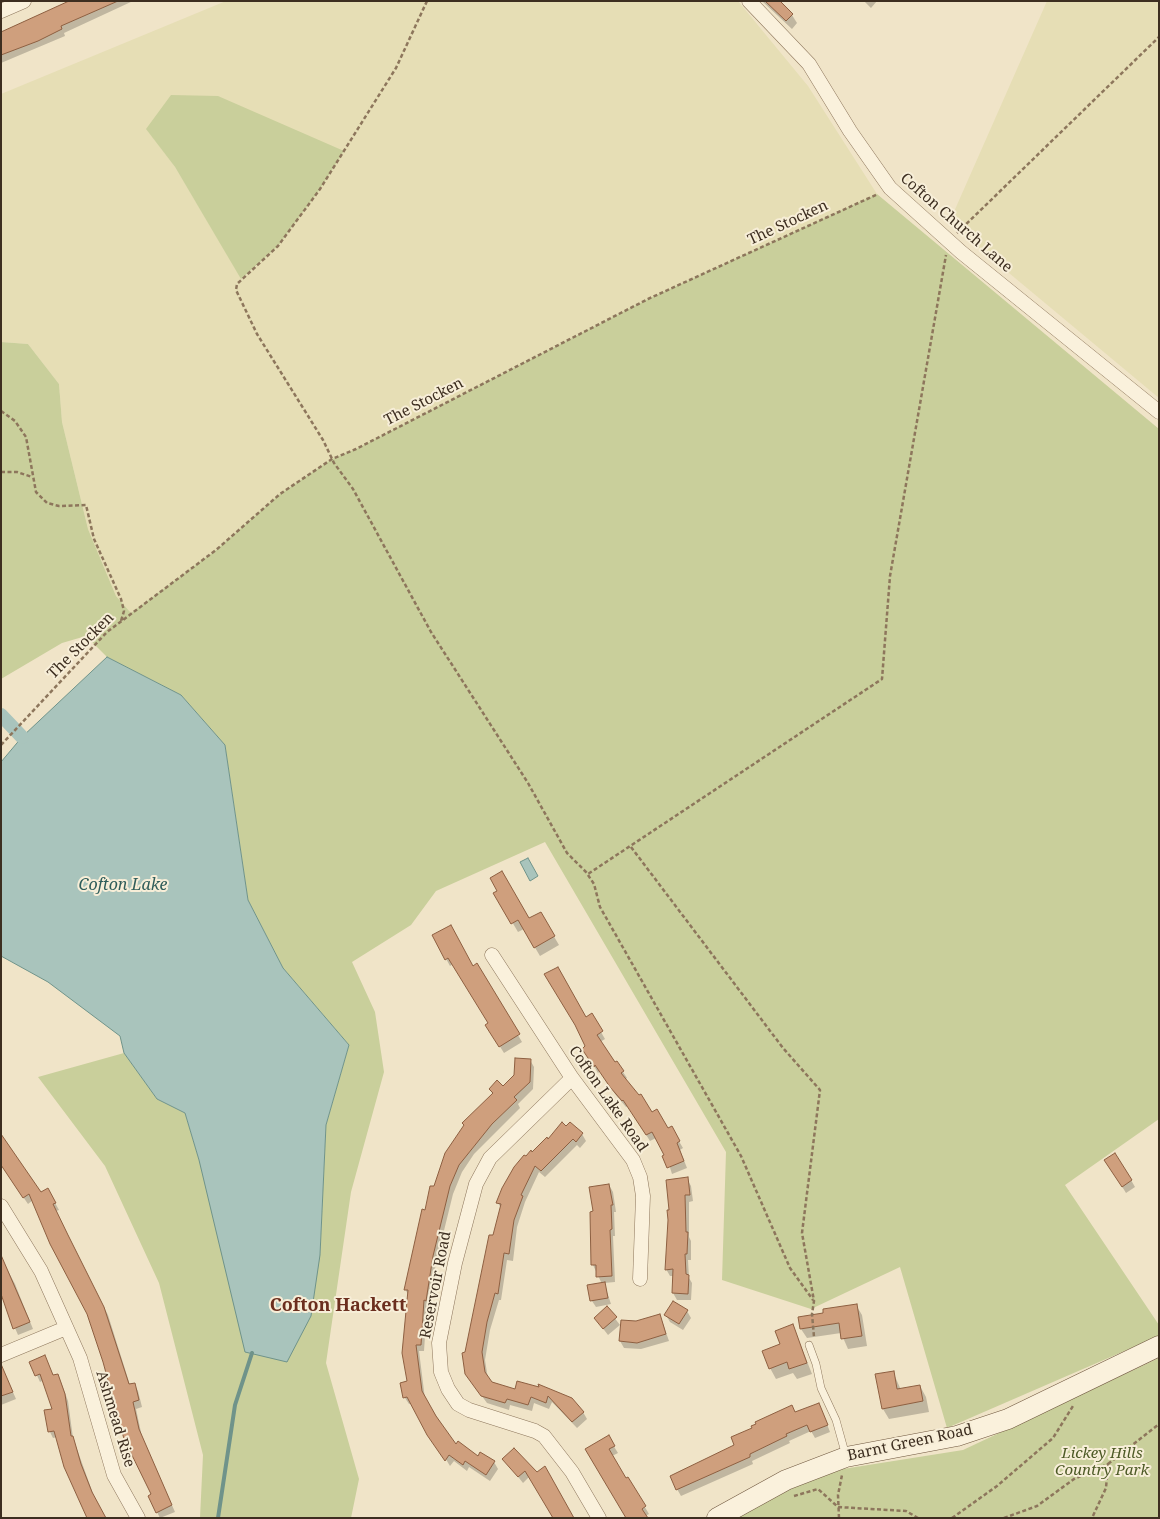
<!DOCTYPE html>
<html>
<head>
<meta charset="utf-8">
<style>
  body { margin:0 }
  #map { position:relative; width:1160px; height:1519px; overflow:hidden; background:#f0e4c8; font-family:"Noto Serif",serif }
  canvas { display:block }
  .frame { position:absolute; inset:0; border:2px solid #3d2e20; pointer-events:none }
</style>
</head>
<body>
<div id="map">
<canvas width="1160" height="1519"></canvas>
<div class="frame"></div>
</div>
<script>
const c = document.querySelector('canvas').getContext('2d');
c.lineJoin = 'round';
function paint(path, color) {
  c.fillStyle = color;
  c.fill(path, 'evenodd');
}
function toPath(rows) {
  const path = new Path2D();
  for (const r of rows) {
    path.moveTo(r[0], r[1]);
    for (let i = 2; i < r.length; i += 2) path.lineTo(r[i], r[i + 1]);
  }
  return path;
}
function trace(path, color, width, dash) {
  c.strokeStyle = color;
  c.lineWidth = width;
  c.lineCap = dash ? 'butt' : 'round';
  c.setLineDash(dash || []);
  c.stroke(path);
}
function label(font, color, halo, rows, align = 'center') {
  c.font = font + ' "Noto Serif",serif';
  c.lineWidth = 4;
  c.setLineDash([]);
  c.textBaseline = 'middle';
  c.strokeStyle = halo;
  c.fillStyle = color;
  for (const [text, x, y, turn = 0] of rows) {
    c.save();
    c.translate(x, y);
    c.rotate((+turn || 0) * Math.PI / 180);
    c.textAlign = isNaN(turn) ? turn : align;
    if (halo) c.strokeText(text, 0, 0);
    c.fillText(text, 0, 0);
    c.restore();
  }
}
paint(toPath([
  [226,1,738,1,808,86,877,194,648,299,356,449,332,459,280,494,216,550,131,613,116,596,88,529,62,422,59,384,28,344,1,342,1,94],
  [147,129,344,151,320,189,278,246,242,279,175,167],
  [1047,1,1159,1,1159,398,949,223]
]), '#e6deb5');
paint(toPath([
  [171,95,218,96,344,151,320,189,278,246,241,279,175,167,146,129],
  [877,194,1159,429,1159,1119,1065,1185,1159,1325,1159,1336,947,1428,900,1267,811,1309,722,1280,726,1152,545,842,436,891,411,925,352,962,375,1012,384,1072,351,1192,326,1363,359,1479,351,1518,200,1518,203,1455,159,1283,105,1166,38,1077,124,1053,157,1099,185,1113,199,1160,320,1255,326,1125,349,1045,283,968,248,900,225,745,181,695,107,657,86,636,62,643,1,679,1,342,28,344,59,384,62,422,88,529,116,596,131,613,216,550,280,494,332,459,356,449,648,299],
  [1159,1358,1159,1518,731,1518,791,1486,843,1469,963,1450]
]), '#c9cf9b');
const water = toPath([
  [107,657,181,695,225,745,248,900,283,968,349,1045,326,1125,320,1255,311,1316,287,1362,245,1352,199,1160,185,1113,157,1099,124,1053,120,1036,48,982,1,956,1,762,22,737,107,657],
  [528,858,538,876,530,881,520,862,528,858]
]);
paint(water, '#a9c4bc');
trace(water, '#6f938a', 1);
paint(toPath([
  [71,1,133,1,64,33,65,36,1,63,1,33],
  [762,1,778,1,792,15,797,23,792,29],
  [864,1,877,1,871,8],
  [499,891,529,920,540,913,559,945,540,956,524,929,518,932,495,893],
  [433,935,472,967,477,965,522,1042,504,1053,487,1026,490,1024,453,964,450,966],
  [591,1015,605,1039,600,1042,615,1064,623,1072,627,1078,625,1080,651,1114,668,1130,671,1128,683,1148,680,1150,687,1168,672,1174,666,1155,656,1138,650,1141,628,1106,626,1107,615,1094,600,1071,598,1073,584,1049,587,1047,586,1019],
  [530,1060,534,1067,533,1089,518,1104,520,1108,474,1154,462,1172,453,1194,436,1263,429,1307,427,1307,424,1351,419,1351,425,1399,456,1446,478,1457,481,1453,494,1462,498,1469,490,1481,469,1467,467,1471,454,1461,450,1466,412,1404,409,1404,405,1398,402,1384,408,1382,409,1296,405,1289,406,1281,409,1281,426,1212,435,1188,493,1095,490,1089,503,1088],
  [582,1134,586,1141,580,1148,577,1145,545,1177,539,1172,525,1202,517,1227,513,1261,507,1260,501,1300,499,1300,490,1330,485,1360,488,1379,491,1383,516,1391,542,1389,583,1412,587,1419,577,1428,552,1402,549,1409,534,1403,532,1411,510,1405,509,1410,487,1403,471,1381,466,1353,501,1208,498,1203,526,1158,548,1141],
  [1,1165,41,1193,48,1190,59,1210,56,1211,108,1315,130,1385,134,1384,138,1391,142,1407,136,1409,142,1437,175,1512,160,1518,157,1512,88,1313,33,1200,28,1204],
  [1110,1167,1131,1180,1135,1187,1126,1193],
  [687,1179,691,1186,693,1201,689,1202,689,1237,691,1241,691,1260,688,1260,689,1278,692,1283,691,1300,677,1300,673,1293,674,1276,670,1276,666,1269],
  [609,1185,613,1192,616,1212,614,1212,615,1236,613,1236,615,1282,604,1283,611,1304,596,1307,592,1301,602,1284,593,1265,595,1213],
  [1,1258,15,1284,33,1329,18,1335,15,1328],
  [856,1305,862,1315,867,1346,848,1349,841,1333,807,1338,801,1329,825,1314],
  [607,1308,620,1325,608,1335,595,1318],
  [687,1311,691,1318,683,1330,670,1322,666,1315],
  [660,1315,669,1341,641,1349,624,1348,620,1341,636,1322],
  [793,1326,812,1374,797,1379,793,1373,776,1379,770,1368],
  [45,1357,54,1377,57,1375,61,1382,68,1401,73,1438,95,1499,57,1437,53,1438,50,1432,46,1411,54,1410,44,1380,40,1382,31,1362],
  [893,1372,901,1390,920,1386,926,1397,929,1412,889,1419,883,1409],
  [5,1374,16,1399,1,1405,1,1376],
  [822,1411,830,1432,815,1438,811,1431,789,1441,790,1443,752,1461,753,1464,681,1496,677,1489,736,1446,796,1413],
  [608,1437,618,1453,612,1456,625,1480,628,1479,649,1514,645,1516,586,1449],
  [514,1449,530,1476,523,1483,504,1459]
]), '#0003');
trace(toPath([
  [218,1518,235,1405,252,1353]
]), '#6f938a', 4);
trace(toPath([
  [1,715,22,737]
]), '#a9c4bc', 14);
const building = toPath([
  [69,1,118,1,61,26,62,29,38,41,1,55,1,32,69,1],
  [765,1,780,1,793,14,786,21,765,1],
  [502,871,529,918,541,912,555,936,534,948,518,920,511,924,493,893,497,891,490,878,502,871],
  [451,925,473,966,477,963,520,1034,499,1047,485,1025,488,1023,448,958,445,960,432,935,451,925],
  [558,967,586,1017,592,1013,603,1031,597,1035,615,1062,617,1061,624,1071,621,1073,639,1095,641,1094,652,1112,657,1109,668,1128,672,1126,680,1141,677,1143,684,1161,667,1168,662,1156,664,1155,652,1132,646,1135,623,1100,622,1101,610,1087,595,1065,594,1067,582,1049,585,1046,575,1025,544,974,558,967],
  [515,1058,531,1059,530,1082,514,1097,517,1100,492,1124,459,1165,450,1186,433,1256,426,1301,424,1300,421,1345,416,1345,422,1391,436,1416,456,1444,458,1441,478,1456,480,1452,495,1461,486,1475,465,1461,463,1465,449,1455,445,1461,427,1435,407,1397,403,1398,400,1383,407,1381,402,1353,408,1290,404,1290,422,1209,425,1210,430,1186,434,1186,445,1153,464,1125,462,1123,493,1093,489,1089,497,1080,503,1086,514,1075,515,1058],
  [562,1122,566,1126,570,1122,583,1133,576,1142,573,1139,541,1171,535,1166,521,1195,523,1196,514,1220,509,1254,504,1253,498,1294,495,1293,487,1322,482,1352,485,1372,492,1382,515,1389,517,1381,539,1387,538,1384,572,1398,584,1412,572,1422,548,1396,546,1403,531,1397,528,1405,507,1399,505,1403,481,1396,465,1374,462,1353,465,1352,489,1235,493,1235,501,1204,496,1203,502,1188,514,1167,524,1155,526,1156,531,1150,532,1152,547,1137,548,1139,562,1122],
  [1,1134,41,1192,48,1188,56,1203,53,1204,68,1235,104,1307,129,1384,135,1383,139,1400,133,1402,139,1429,172,1505,156,1513,148,1496,151,1494,124,1439,103,1362,87,1314,50,1244,29,1194,23,1198,1,1165,1,1134],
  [1115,1153,1132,1180,1122,1187,1104,1160,1115,1153],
  [688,1177,690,1195,685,1195,686,1232,688,1232,687,1254,685,1254,686,1274,689,1275,688,1294,672,1293,673,1269,665,1270,668,1220,667,1210,669,1210,666,1180,688,1177],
  [609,1184,613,1205,611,1205,612,1229,610,1230,612,1276,596,1277,596,1265,591,1265,590,1212,593,1211,589,1187,609,1184],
  [1,1255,30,1322,13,1329,1,1294,1,1255],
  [605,1282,608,1298,590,1301,587,1285,605,1282],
  [673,1301,688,1310,679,1324,664,1315,673,1301],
  [857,1304,862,1336,841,1339,839,1323,800,1329,798,1317,823,1313,823,1309,857,1304],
  [607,1306,617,1317,603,1329,594,1318,607,1306],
  [660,1314,666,1334,637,1343,619,1341,621,1320,636,1321,660,1314],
  [793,1324,807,1363,789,1369,787,1362,769,1369,762,1351,780,1344,775,1331,793,1324],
  [45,1355,53,1375,58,1374,65,1394,71,1436,73,1436,81,1464,92,1492,106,1518,87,1518,64,1467,54,1431,48,1432,44,1410,52,1409,40,1374,35,1376,29,1362,45,1355],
  [1,1364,13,1392,1,1396,1,1364],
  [894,1371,897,1389,920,1385,923,1401,882,1409,875,1374,894,1371],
  [819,1403,828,1425,810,1432,807,1425,786,1434,787,1436,750,1454,750,1457,676,1490,670,1476,734,1445,731,1437,752,1428,751,1426,756,1424,755,1422,792,1405,795,1412,819,1403],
  [609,1435,615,1446,609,1449,626,1478,628,1477,646,1506,642,1509,648,1518,626,1518,585,1449,609,1435],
  [514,1448,537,1472,545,1466,574,1518,553,1518,525,1471,518,1477,502,1459,514,1448]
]);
paint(building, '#cf9f7d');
trace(building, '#8d5f41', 1);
const lane = toPath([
  [809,1345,816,1364,821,1388,836,1420,846,1456]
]);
const street = toPath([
  [749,1,809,64,850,131,890,188,961,252,1159,412],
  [1,11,24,1],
  [492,955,572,1078,633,1160,640,1177,643,1196,640,1279],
  [572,1078,490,1158,476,1184,455,1263,439,1343,441,1372,448,1389,458,1404,469,1410,535,1431,544,1436,572,1472,599,1518],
  [1,1206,41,1271,80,1358,114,1475,138,1518],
  [1,1355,66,1328]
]);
const secondary = toPath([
  [717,1518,786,1480,846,1457,957,1436,1008,1419,1159,1346]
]);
trace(lane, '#8d765c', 8);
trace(street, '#8d765c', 15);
trace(secondary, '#6f573f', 21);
trace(toPath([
  [427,1,396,68,320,189,278,246,237,284,236,290,257,334,323,440,334,463,353,489,431,632,528,783,567,853,588,874,882,679,890,576,946,255],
  [957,233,1159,37],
  [1,411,15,421,26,437,36,492,47,503,59,506,86,505,94,539,121,599,124,611,121,621],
  [1,472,17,472,32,477],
  [1,745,107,632,216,550,280,494,332,459,356,449,648,299,878,194],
  [631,847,783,1048,820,1090,802,1233,814,1301,812,1314,814,1337],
  [588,875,594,884,600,907,741,1156,790,1268,813,1300],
  [1108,1464,1159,1424],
  [794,1496,818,1489,838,1507,906,1511,918,1518],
  [839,1518,838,1495,842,1475],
  [952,1518,997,1486,1053,1438,1073,1406],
  [1004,1518,1037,1506,1074,1479,1108,1464,1106,1488,1092,1518]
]), '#8d765c', 2.5, [4, 2.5]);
trace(lane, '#faf1dc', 7);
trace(street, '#faf1dc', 14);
trace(secondary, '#faf1dc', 20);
label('15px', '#3d2e20', '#f7eed8', [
  ["The Stocken",788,223,-25],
  ["Cofton Church Lane",956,223,41],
  ["The Stocken",424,402,-27],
  ["The Stocken",81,646,-45],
  ["Cofton Lake Road",608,1099,55],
  ["Reservoir Road",436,1285,-79],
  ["Ashmead Rise",115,1419,73],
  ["Barnt Green Road",910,1443,-12]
]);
label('italic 15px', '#4d5a26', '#f7eed8', [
  ["Lickey Hills",1102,1454],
  ["Country Park",1102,1471]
]);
label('italic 16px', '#2f5d5a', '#f7eed8', [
  ["Cofton Lake",123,885]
]);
label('bold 18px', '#6b2e1e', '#f7eed8', [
  ["Cofton Hackett",338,1306]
]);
</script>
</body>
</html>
